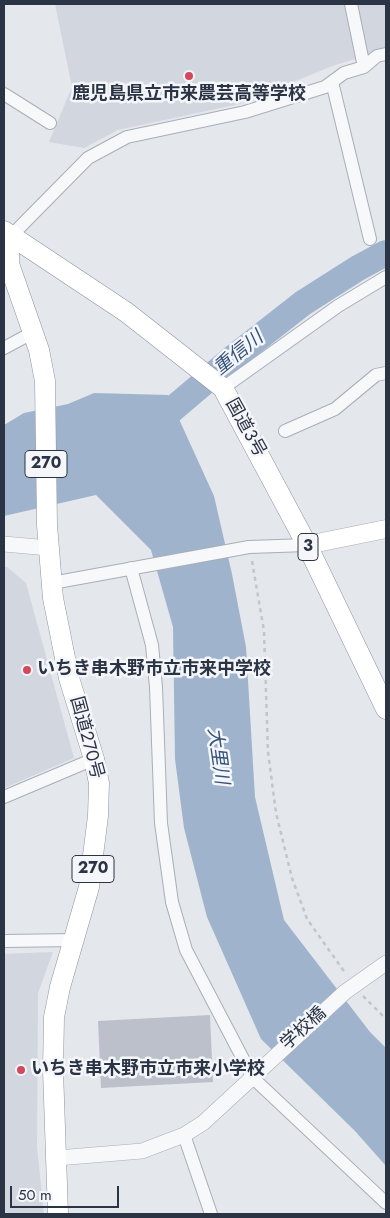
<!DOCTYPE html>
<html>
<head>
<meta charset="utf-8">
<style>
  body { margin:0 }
  #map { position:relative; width:390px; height:1218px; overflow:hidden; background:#e4e7ec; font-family:Jost,sans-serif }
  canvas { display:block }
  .frame { position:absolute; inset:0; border:5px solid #2b3445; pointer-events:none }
  .scale { position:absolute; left:10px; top:1186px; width:109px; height:22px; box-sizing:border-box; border:2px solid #2b3445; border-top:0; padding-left:6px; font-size:15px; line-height:18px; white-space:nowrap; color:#2b3445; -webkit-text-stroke:4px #f4f6f9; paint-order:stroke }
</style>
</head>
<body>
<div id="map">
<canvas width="390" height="1218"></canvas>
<div class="frame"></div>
<div class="scale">50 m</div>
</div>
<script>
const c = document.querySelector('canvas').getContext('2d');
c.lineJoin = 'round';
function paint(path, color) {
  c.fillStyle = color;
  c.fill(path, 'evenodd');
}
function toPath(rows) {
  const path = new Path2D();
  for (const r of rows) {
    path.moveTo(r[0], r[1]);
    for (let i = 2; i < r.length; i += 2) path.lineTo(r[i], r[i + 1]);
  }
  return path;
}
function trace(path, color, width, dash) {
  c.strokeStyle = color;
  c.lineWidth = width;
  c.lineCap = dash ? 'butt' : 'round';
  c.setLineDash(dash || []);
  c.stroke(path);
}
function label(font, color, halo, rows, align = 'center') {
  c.font = font + ' Jost,"Noto Sans JP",sans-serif';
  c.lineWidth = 5;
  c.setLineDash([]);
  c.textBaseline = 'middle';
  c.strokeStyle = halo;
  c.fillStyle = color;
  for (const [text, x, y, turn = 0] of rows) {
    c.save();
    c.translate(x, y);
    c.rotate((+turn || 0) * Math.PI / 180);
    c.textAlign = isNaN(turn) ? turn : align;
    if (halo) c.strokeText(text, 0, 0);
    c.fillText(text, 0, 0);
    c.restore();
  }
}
paint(toPath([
  [55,4,386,4,386,50,335,65,239,104,118,130,84,148,49,142,72,87],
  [4,567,7,567,26,583,74,758,4,788],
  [53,952,38,993,37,1148,44,1214,4,1214,4,954]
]), '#d2d6de');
paint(toPath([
  [94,393,168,395,214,496,232,574,246,647,255,797,284,920,370,1032,386,1048,386,1166,355,1131,261,1039,207,917,184,828,175,759,173,627,151,550,96,495,4,516,4,425,24,413,68,404]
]), '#9fb4cc');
trace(toPath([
  [147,431,234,357,303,303,358,268,386,253]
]), '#9fb4cc', 26);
paint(toPath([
  [210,1015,213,1082,101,1088,98,1021]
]), '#bbc0ca');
const minor = toPath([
  [351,4,364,67],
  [332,82,370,239],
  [4,94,50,123],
  [12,235,88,158,127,137,245,112,325,87,344,73,364,67,377,56,386,54],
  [4,348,32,333],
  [223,388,338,306,386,277],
  [285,431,335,409,376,375,386,373],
  [131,568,152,645,156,687,161,823,172,902,186,950,253,1078,386,1203],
  [52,583,249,547,307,545],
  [4,797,94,759],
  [4,941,75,940],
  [184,1135,211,1214]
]);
const tertiary = toPath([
  [4,544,49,548],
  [57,1158,142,1151,184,1135,203,1123,345,992,386,963]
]);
const secondary = toPath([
  [307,545,386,529]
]);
const trunk = toPath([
  [4,231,126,312,223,388,307,545,386,709],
  [12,235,9,250,9,264,39,350,45,381,47,525,53,598,69,678,94,759,99,783,98,816,89,887,60,987,54,1017,53,1070,58,1214]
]);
trace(minor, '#a9aeb7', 14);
trace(tertiary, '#a9aeb7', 16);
trace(secondary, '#a9aeb7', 19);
trace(trunk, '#8b94a3', 21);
trace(toPath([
  [252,561,264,631,268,752,276,813,292,878,307,919,346,974],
  [363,996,386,1019]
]), '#c2c5cb', 2.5, [4, 4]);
trace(minor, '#f7f8fa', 12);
trace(tertiary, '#f7f8fa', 15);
trace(secondary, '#fff', 18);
trace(trunk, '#fff', 20);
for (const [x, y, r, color] of [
  [189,76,5,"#d1495b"],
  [27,670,5,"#d1495b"],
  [21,1070,5,"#d1495b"]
]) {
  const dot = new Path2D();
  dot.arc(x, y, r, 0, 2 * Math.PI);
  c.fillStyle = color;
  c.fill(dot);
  trace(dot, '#f4f6f9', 2);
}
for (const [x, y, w] of [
  [46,464,42],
  [308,547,20],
  [93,869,42]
]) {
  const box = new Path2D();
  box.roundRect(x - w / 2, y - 13.5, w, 27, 4);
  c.fillStyle = '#f4f6f9';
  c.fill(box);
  trace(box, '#2b3445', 1);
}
label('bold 16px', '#2b3445', null, [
  ["270",46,464],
  ["3",308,547],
  ["270",93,869]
]);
label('bold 18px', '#2b3445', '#f4f6f9', [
  ["鹿児島県立市来農芸高等学校",189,95,"center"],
  ["いちき串木野市立市来中学校",37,670],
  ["いちき串木野市立市来小学校",31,1070]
], 'left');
label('18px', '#2b3445', '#f4f6f9', [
  ["国道3号",245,428,61],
  ["国道270号",86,738,75],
  ["学校橋",304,1029,-42]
]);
label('italic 19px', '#34527a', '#f4f6f9', [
  ["重信川",239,354,-39],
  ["大里川",217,756,82]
]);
</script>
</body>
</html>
